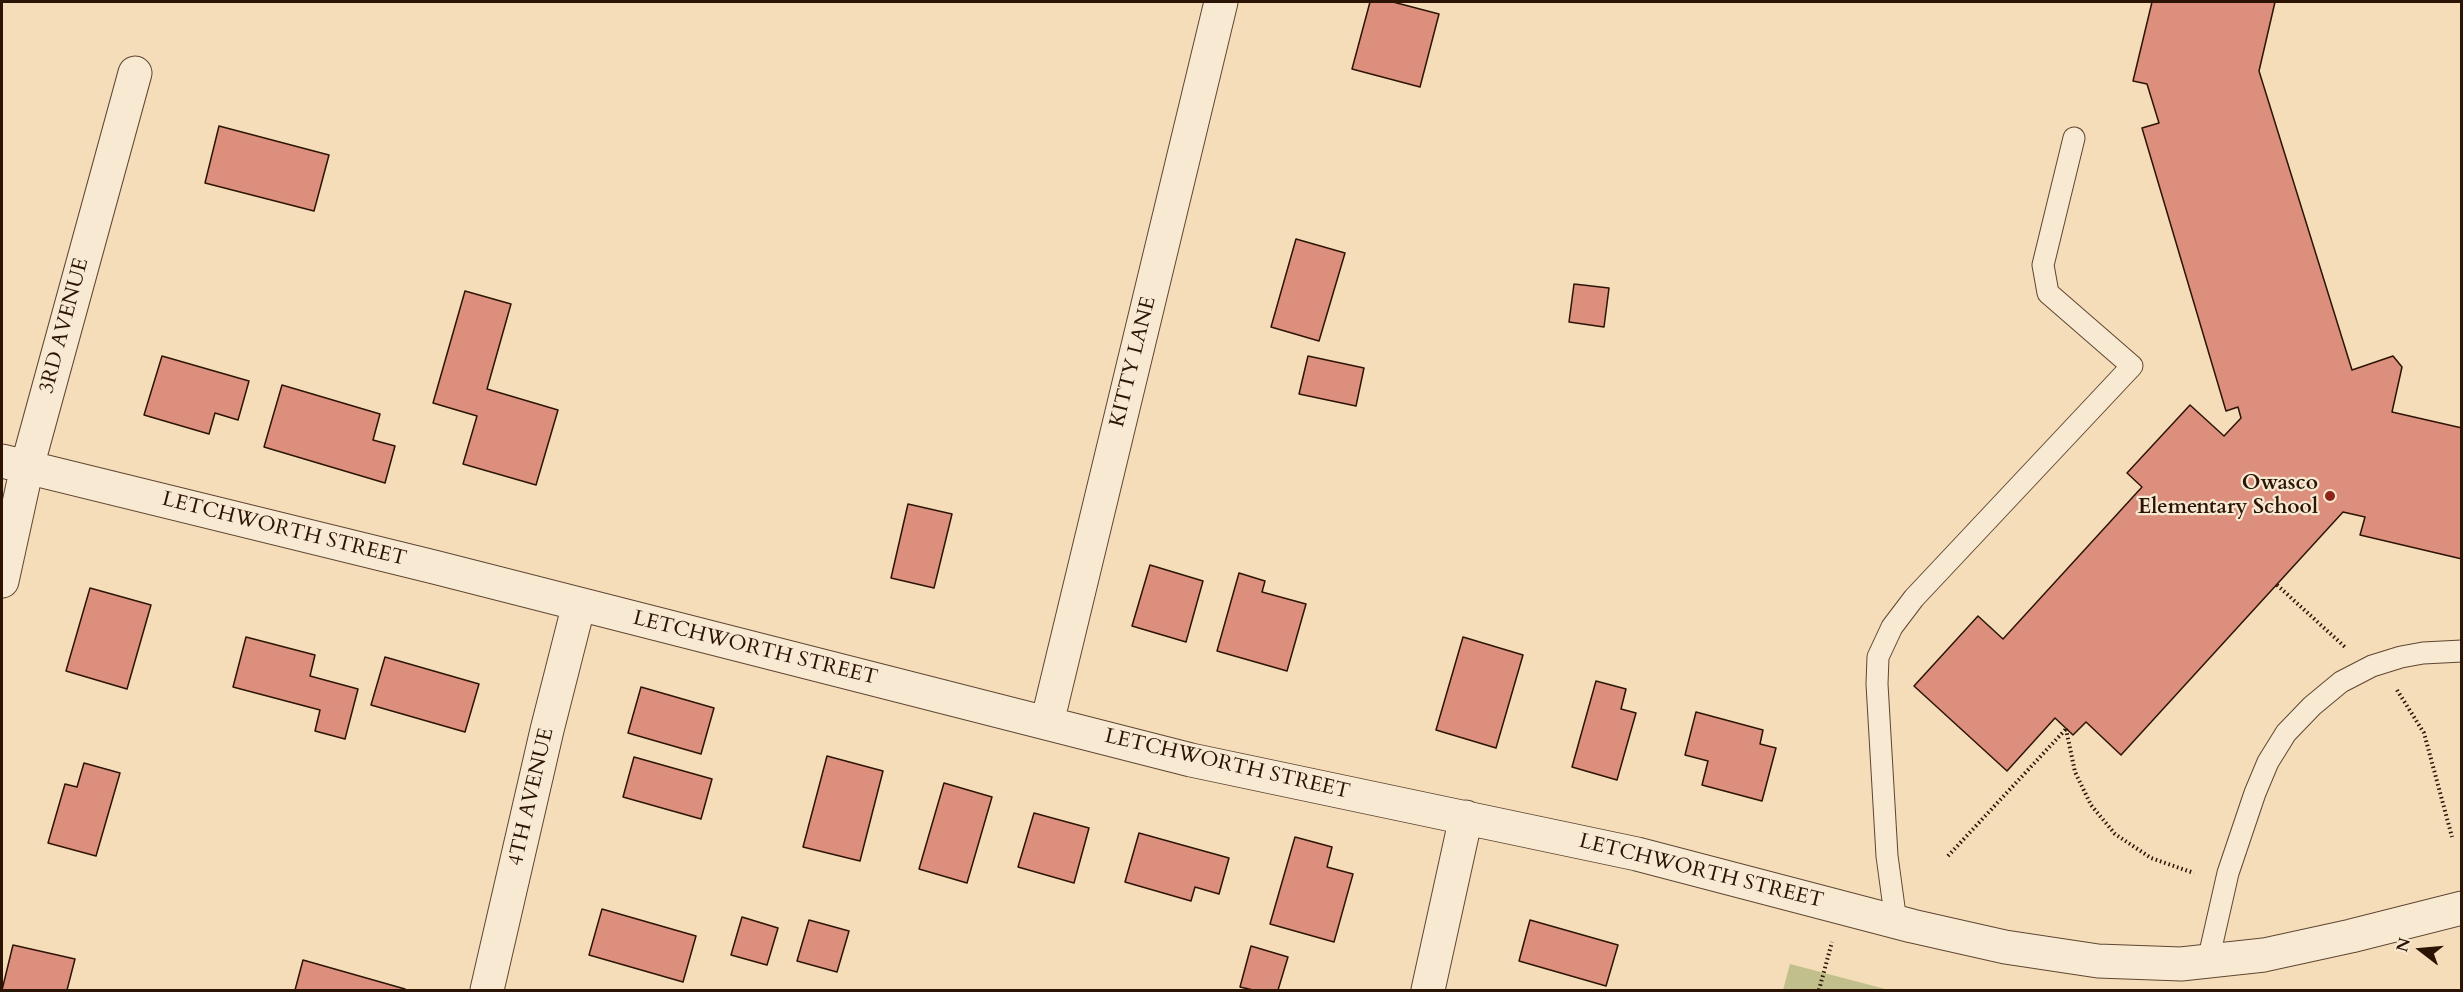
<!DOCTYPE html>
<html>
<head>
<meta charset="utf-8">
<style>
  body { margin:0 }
  #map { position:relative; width:2463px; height:992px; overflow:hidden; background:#f5ddb9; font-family:Cardo,serif }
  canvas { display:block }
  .frame { position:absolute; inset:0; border:3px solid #2c1405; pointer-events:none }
  .north { position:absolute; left:2391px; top:920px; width:60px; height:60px; -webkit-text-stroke:4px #f8e9d2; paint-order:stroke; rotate:286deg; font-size:16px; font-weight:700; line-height:24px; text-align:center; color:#2c1405 }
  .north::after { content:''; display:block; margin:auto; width:21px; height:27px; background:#2c1405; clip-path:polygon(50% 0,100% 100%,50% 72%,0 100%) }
</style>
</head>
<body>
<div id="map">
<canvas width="2463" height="992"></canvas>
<div class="frame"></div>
<div class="north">N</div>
</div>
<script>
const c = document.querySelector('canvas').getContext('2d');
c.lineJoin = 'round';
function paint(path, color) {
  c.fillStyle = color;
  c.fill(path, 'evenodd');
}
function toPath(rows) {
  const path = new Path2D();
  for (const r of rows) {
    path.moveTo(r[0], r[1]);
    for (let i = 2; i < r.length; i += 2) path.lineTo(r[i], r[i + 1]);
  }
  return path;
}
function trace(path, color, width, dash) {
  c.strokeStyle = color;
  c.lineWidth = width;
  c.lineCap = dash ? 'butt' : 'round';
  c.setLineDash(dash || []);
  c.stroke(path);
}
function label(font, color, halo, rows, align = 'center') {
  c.font = font + ' Cardo,serif';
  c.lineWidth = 4.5;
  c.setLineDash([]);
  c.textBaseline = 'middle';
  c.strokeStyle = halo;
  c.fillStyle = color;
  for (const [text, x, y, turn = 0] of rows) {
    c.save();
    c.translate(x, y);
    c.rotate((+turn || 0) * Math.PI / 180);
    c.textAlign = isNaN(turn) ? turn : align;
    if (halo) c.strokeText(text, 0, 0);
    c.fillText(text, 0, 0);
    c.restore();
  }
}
paint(toPath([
  [1790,964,1889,990,1783,990]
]), '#c1bf8b');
const building = toPath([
  [1370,2,1393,2,1439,14,1420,87,1352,69,1370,2],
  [2152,2,2275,2,2259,71,2352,370,2393,356,2402,367,2392,412,2462,428,2462,559,2360,535,2365,517,2343,512,2121,755,2086,722,2073,735,2055,718,2007,771,1914,686,1978,616,2003,639,2142,487,2127,473,2190,405,2224,436,2241,418,2238,407,2226,411,2142,128,2159,123,2147,84,2133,81,2152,2],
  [219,126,329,155,314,211,205,183,219,126],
  [1296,239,1345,253,1319,341,1271,327,1296,239],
  [1574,284,1609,288,1604,327,1569,322,1574,284],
  [465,291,511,304,487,389,558,410,536,485,463,464,477,416,433,403,465,291],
  [162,356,249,381,238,420,215,413,209,434,144,415,162,356],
  [1308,356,1364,368,1356,406,1299,394,1308,356],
  [282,385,380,414,373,440,395,446,385,483,264,447,282,385],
  [908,504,952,514,934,588,891,578,908,504],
  [1150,565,1203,581,1186,642,1132,626,1150,565],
  [1239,573,1265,581,1262,592,1306,604,1287,671,1217,651,1239,573],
  [90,588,151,605,127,689,66,671,90,588],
  [246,637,315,655,310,676,358,689,345,739,315,731,320,710,233,687,246,637],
  [1463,637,1523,655,1496,748,1436,730,1463,637],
  [385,657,479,684,465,732,371,705,385,657],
  [1596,681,1626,689,1621,709,1636,713,1617,780,1572,767,1596,681],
  [641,687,714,708,701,754,628,733,641,687],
  [1696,712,1763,730,1760,744,1776,748,1762,801,1702,785,1708,761,1685,755,1696,712],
  [827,756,883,771,860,861,803,847,827,756],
  [634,757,712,779,701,819,623,797,634,757],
  [84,763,120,773,96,856,48,843,65,784,77,787,84,763],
  [944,783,992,797,967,883,919,869,944,783],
  [1034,813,1089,828,1074,883,1018,867,1034,813],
  [1139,833,1229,858,1219,894,1195,887,1191,901,1125,882,1139,833],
  [1295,837,1332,847,1327,867,1353,874,1334,942,1270,924,1295,837],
  [602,909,696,936,683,982,589,955,602,909],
  [742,917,778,928,767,965,731,955,742,917],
  [809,920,849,931,837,972,797,961,809,920],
  [1530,920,1618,945,1606,986,1519,961,1530,920],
  [13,945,75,959,67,990,2,990,13,945],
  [1251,946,1288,957,1278,990,1253,990,1240,987,1251,946],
  [303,960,405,989,404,990,295,990,303,960]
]);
paint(building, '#dd8f7d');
trace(building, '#2c1405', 1.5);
const lane = toPath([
  [1896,922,1887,856,1877,684,1878,657,1892,627,1914,598,2132,366,2048,293,2043,265,2074,138],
  [2208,961,2228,873,2255,793,2268,762,2286,733,2312,706,2341,682,2372,666,2401,657,2423,653,2462,651]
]);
const street = toPath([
  [2,461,434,567,1191,760,1637,854,1912,926,2005,947,2098,961,2181,964,2264,955,2351,936,2462,908],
  [2,581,27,467,135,73],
  [1047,723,1221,2],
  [487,990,547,730,579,604],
  [1428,990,1466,817]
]);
trace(lane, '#5e4632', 23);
trace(street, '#5e4632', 35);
trace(toPath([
  [2277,585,2345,647],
  [2397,690,2424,733,2452,837],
  [2066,729,2075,772,2091,805,2115,834,2151,858,2194,873],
  [1948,856,2066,729],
  [1819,990,1832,942]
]), '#2c1405', 4, [1.5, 3]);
trace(lane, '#f8e9d2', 21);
trace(street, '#f8e9d2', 33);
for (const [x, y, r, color] of [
  [2330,496,6,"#8f2418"]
]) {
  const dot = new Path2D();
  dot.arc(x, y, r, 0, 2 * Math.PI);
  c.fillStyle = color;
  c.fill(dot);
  trace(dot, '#f8e9d2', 2);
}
label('21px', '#2c1405', '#f8e9d2', [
  ["3RD AVENUE",65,326,-75],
  ["KITTY LANE",1134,362,-76],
  ["LETCHWORTH STREET",284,530,14],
  ["LETCHWORTH STREET",755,649,14],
  ["LETCHWORTH STREET",1227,765,13],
  ["4TH AVENUE",532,797,-77],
  ["LETCHWORTH STREET",1701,872,14]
]);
label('bold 21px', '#2c1405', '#f8e9d2', [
  ["Owasco",2318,484],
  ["Elementary School",2318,508]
], 'right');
</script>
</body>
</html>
